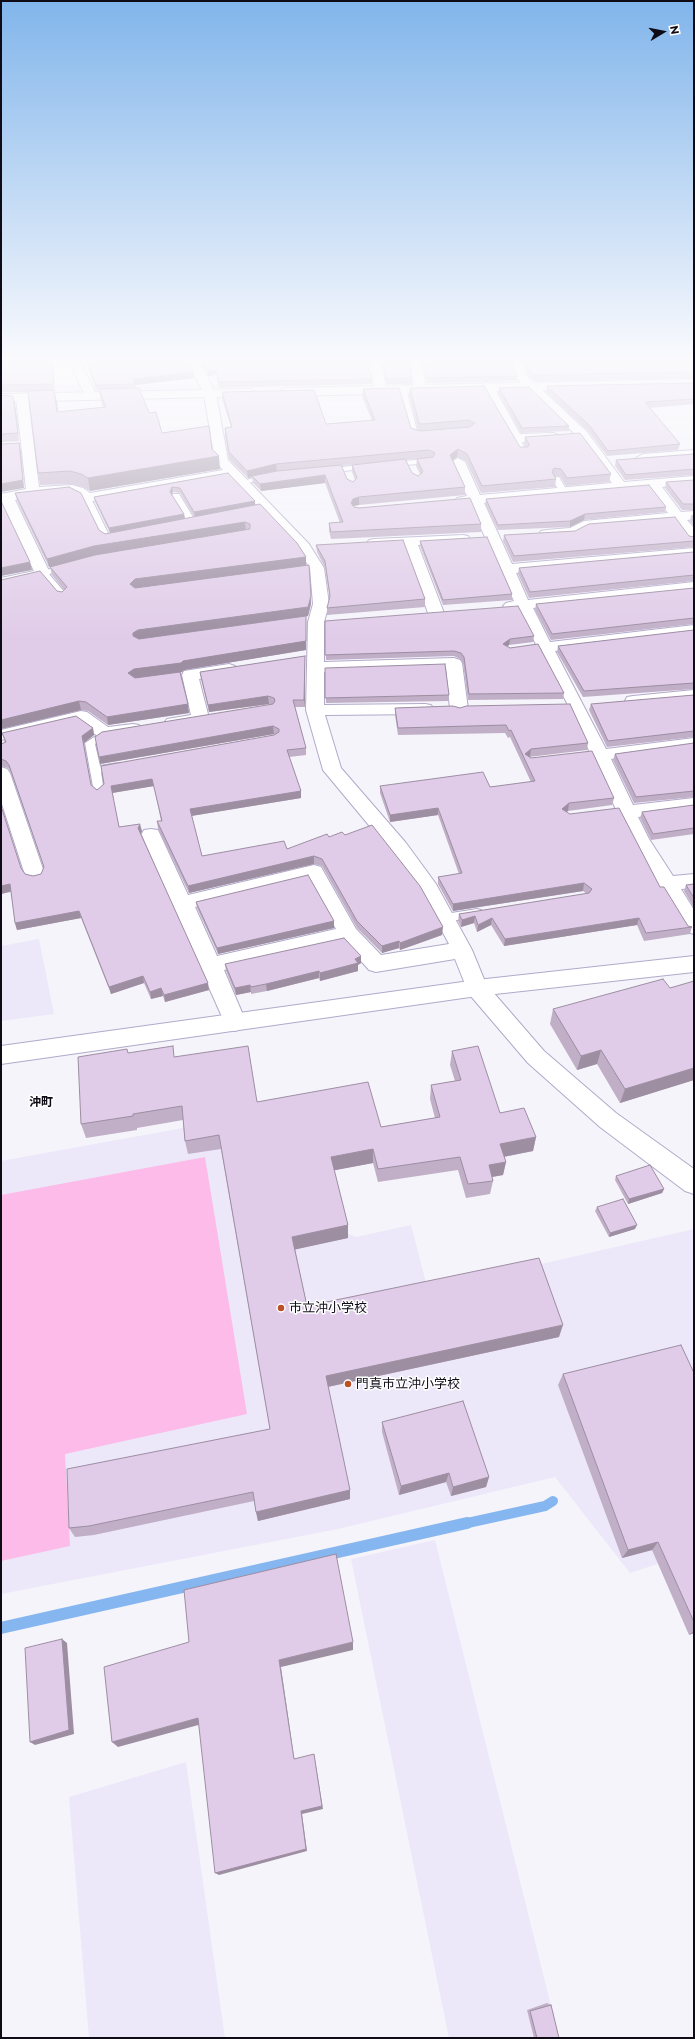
<!DOCTYPE html>
<html>
<head>
<meta charset="utf-8">
<style>
  body { margin:0 }
  #map { position:relative; width:695px; height:2039px; overflow:hidden; background:#f5f4fb; font-family:Montserrat,sans-serif }
  canvas { display:block }
  .frame { position:absolute; inset:0; border:2px solid #0e0b16; pointer-events:none }
  .north { position:absolute; left:643px; top:12px; width:40px; height:40px; -webkit-text-stroke:3px #fff; paint-order:stroke; rotate:80deg; font-size:11px; font-weight:700; line-height:16px; text-align:center; color:#0e0b16 }
  .north::after { content:''; display:block; margin:auto; width:14px; height:18px; background:#0e0b16; clip-path:polygon(50% 0,100% 100%,50% 72%,0 100%) }
</style>
</head>
<body>
<div id="map">
<canvas width="695" height="2039"></canvas>
<div class="frame"></div>
<div class="north">N</div>
</div>
<script>
const c = document.querySelector('canvas').getContext('2d');
c.lineJoin = 'round';
function paint(path, color) {
  c.fillStyle = color;
  c.fill(path, 'evenodd');
}
function toPath(rows) {
  const path = new Path2D();
  for (const r of rows) {
    path.moveTo(r[0], r[1]);
    for (let i = 2; i < r.length; i += 2) path.lineTo(r[i], r[i + 1]);
  }
  return path;
}
function trace(path, color, width, dash) {
  c.strokeStyle = color;
  c.lineWidth = width;
  c.lineCap = dash ? 'butt' : 'round';
  c.setLineDash(dash || []);
  c.stroke(path);
}
function label(font, color, halo, rows, align = 'center') {
  c.font = font + ' Montserrat,"Noto Sans JP",sans-serif';
  c.lineWidth = 3;
  c.setLineDash([]);
  c.textBaseline = 'middle';
  c.strokeStyle = halo;
  c.fillStyle = color;
  for (const [text, x, y, turn = 0] of rows) {
    c.save();
    c.translate(x, y);
    c.rotate((+turn || 0) * Math.PI / 180);
    c.textAlign = isNaN(turn) ? turn : align;
    if (halo) c.strokeText(text, 0, 0);
    c.fillText(text, 0, 0);
    c.restore();
  }
}
paint(toPath([
  [39,939,54,1014,1,1021,1,946],
  [271,1112,291,1210,356,1237,411,1225,428,1290,694,1229,694,1552,630,1573,555,1477,338,1529,1,1594,1,1161],
  [435,1540,559,2038,449,2038,351,1559],
  [186,1762,225,2038,89,2038,69,1797]
]), '#ece8f9');
paint(toPath([
  [205,1157,247,1414,65,1454,70,1546,1,1561,1,1195]
]), '#fcbbe8');
trace(toPath([
  [463,1524,545,1506,553,1501]
]), '#86b6ef', 10);
trace(toPath([
  [1,1628,467,1523]
]), '#86b6ef', 12);
const service = toPath([
  [233,357,253,357,250,359,194,365,191,363,194,361,233,357],
  [402,386,406,388,417,431,430,432,430,436,420,437,410,432,398,388,402,386],
  [512,435,518,435,527,452,526,454,520,454,511,437,512,435],
  [429,459,433,461,432,463,391,466,387,464,391,462,429,459],
  [369,464,372,464,372,468,325,473,321,471,325,469,369,464],
  [270,474,273,474,273,478,242,484,238,482,270,474],
  [553,477,559,477,568,492,567,494,561,494,552,479,553,477],
  [173,494,179,494,196,522,195,524,189,524,172,496,173,494],
  [84,496,91,498,109,535,118,533,122,536,121,538,103,540,83,498,84,496],
  [55,567,58,568,58,572,49,574,66,594,66,598,60,598,39,573,55,567],
  [105,730,110,733,95,744,100,766,119,763,124,766,123,768,101,772,104,792,99,796,94,792,85,743,105,730],
  [477,909,481,910,483,913,481,916,445,922,441,921,439,918,441,915,445,914,477,909]
]);
const minor = toPath([
  [66,357,78,357,97,396,95,399,87,399,66,357],
  [185,357,197,357,216,394,228,460,309,544,324,568,329,604,324,622,324,662,454,658,460,660,462,663,468,709,465,713,459,714,453,713,450,709,446,668,324,672,324,705,425,704,431,705,434,709,431,713,425,714,325,715,341,768,406,843,436,884,472,950,486,984,544,1051,616,1113,694,1169,694,1194,685,1191,600,1127,528,1063,469,994,455,959,376,972,369,970,345,943,224,970,246,1022,243,1028,235,1031,227,1028,141,835,144,830,151,829,158,830,188,895,314,865,321,867,356,929,381,955,449,944,421,892,392,853,323,770,306,710,308,622,313,604,310,568,298,549,229,476,87,502,71,493,15,500,50,573,48,576,1,588,1,578,34,571,1,502,1,494,26,489,16,398,18,395,26,395,28,398,39,487,72,485,83,488,90,493,223,470,215,461,204,394,185,357],
  [309,880,336,929,217,956,195,907,309,880],
  [366,357,378,357,387,389,385,392,381,393,375,389,366,357],
  [408,357,420,357,426,388,424,391,416,391,414,388,408,357],
  [509,357,521,357,526,375,587,432,624,482,694,476,694,484,662,487,681,512,694,511,694,519,687,520,694,528,694,542,689,541,674,521,588,529,574,536,546,538,541,537,539,534,541,531,546,530,570,528,584,521,668,513,649,488,484,503,512,564,694,548,694,556,516,573,528,600,694,582,694,592,533,608,550,642,694,625,694,635,555,651,606,749,694,738,694,748,611,759,633,805,694,798,694,810,638,817,649,839,673,876,694,874,694,888,681,889,694,910,694,934,687,932,630,840,568,705,518,610,506,609,503,606,506,603,514,601,470,504,462,505,457,504,455,501,457,498,467,496,451,462,458,458,465,462,480,495,612,483,579,438,516,378,509,357],
  [487,382,493,386,520,434,554,433,560,437,558,440,527,443,511,440,481,386,487,382],
  [694,450,694,458,643,462,636,458,643,454,694,450],
  [463,535,468,536,470,539,468,542,418,545,444,613,441,616,436,618,431,616,428,613,404,546,374,547,369,546,367,543,369,540,374,539,463,535],
  [229,664,235,666,237,669,235,672,199,679,209,718,206,722,173,728,167,727,164,723,167,719,191,715,182,675,184,671,229,664],
  [694,690,694,700,633,706,627,705,625,701,627,697,633,696,694,690],
  [81,711,87,712,108,727,133,724,139,725,142,729,139,733,105,738,99,737,78,722,1,740,1,730,81,711],
  [1,767,7,769,10,773,45,875,42,880,35,882,28,880,25,875,1,801,1,767]
]);
const tertiary = toPath([
  [694,379,694,387,285,396,279,392,285,388,694,379],
  [251,389,257,393,255,396,1,402,1,394,251,389],
  [694,956,694,972,477,996,1,1064,1,1046,477,980,694,956]
]);
trace(service, '#b1aaca', 2);
trace(minor, '#b1aaca', 2);
trace(tertiary, '#b1aaca', 2);
paint(service, '#fff');
paint(minor, '#fff');
paint(tertiary, '#fff');
paint(toPath([
  [1,357,51,357,55,391,54,391,58,412,103,407,101,401,99,390,96,390,84,357,185,357,193,372,194,378,135,385,136,388,149,413,162,433,212,449,220,469,90,491,83,487,72,484,40,485,38,473,28,392,1,392],
  [379,357,408,357,412,378,412,384,387,384],
  [421,357,510,357,515,373,518,376,517,381,427,383],
  [522,357,694,357,694,378,535,381,527,374],
  [203,360,372,379,372,384,219,388,216,375,208,376,203,366],
  [694,383,694,404,649,408,680,444,678,450,607,456,588,431,546,392,547,386],
  [410,388,520,447,526,447,524,444,525,437,611,474,609,482,566,486,560,476,554,476,556,479,555,487,481,493,466,461,457,457,453,460,465,487,465,495,359,505,353,506,354,507,481,524,481,532,331,539,329,531,329,523,340,523,325,483,261,491,253,483,252,477,248,478,229,459,225,436,225,428,231,427,222,399,222,392,326,424,372,421,362,396,363,389,411,428,420,431,418,430,409,395],
  [424,458,417,459,416,466,420,474,418,476,412,473,406,460],
  [367,463,352,465,352,472,355,480,353,482,347,479,341,466],
  [499,388,569,426,569,431,521,433,498,393],
  [1,395,13,396,15,403,19,441,1,442],
  [694,454,694,475,625,480,615,466,616,460],
  [228,473,255,505,306,557,306,565,311,596,311,604,308,616,139,639,306,650,184,670,182,672,181,672,189,713,108,725,88,711,81,710,1,729,57,591,62,592,64,590,52,575,50,567,49,567,17,501,15,493,99,530,105,534,110,533,95,502,94,497],
  [173,492,180,493,194,517,185,519,184,514,172,495],
  [148,546,66,563,96,555],
  [168,673,135,678,136,678],
  [694,480,694,510,682,510,665,488,666,482],
  [486,499,666,507,665,512,584,520,570,527,498,530,485,504],
  [691,515,694,515,694,526,690,521],
  [504,535,689,536,694,537,694,547,513,562,503,541],
  [420,541,512,594,512,600,443,605,420,546],
  [316,545,425,599,425,607,327,615,327,608,330,599,325,568,317,552],
  [694,552,694,581,529,598,518,574,519,568],
  [694,588,694,624,551,640,535,610,536,604],
  [325,621,534,636,533,642,509,645,507,646,564,693,563,699,468,700,463,663,460,659,454,656,326,660],
  [694,630,694,689,583,697,557,652,558,646],
  [305,656,305,707,295,707,306,748,306,755,289,757,301,791,301,798,191,816,202,856,287,849,329,837,345,835,442,935,400,950,399,948,382,953,357,928,322,866,314,864,189,893,158,829,157,821,161,821,154,786,112,793,119,827,142,831,141,833,209,990,165,1002,163,996,151,999,144,983,111,994,81,918,17,930,15,923,11,892,1,894,1,806,21,868,25,874,33,876,41,874,44,868,11,773,8,768,1,766,1,744,5,743,2,733,93,728,94,735,84,743,91,785,97,790,275,734,274,734,100,764,272,704,269,704,209,712,201,679,200,672],
  [325,668,449,695,448,701,326,703],
  [694,695,694,737,607,747,589,710,591,704],
  [453,706,588,743,587,750,529,757,614,798,612,805,568,811,566,812,660,887,688,926,692,927,690,934,644,941,637,925,504,946,491,925,477,932,474,923,461,927,458,921,459,914,587,894,583,891,453,911,438,884,438,877,459,874,438,815,390,822,380,793,380,786,490,787,531,782,510,737,508,738,505,733,398,735,395,715,395,708],
  [694,743,694,797,634,803,613,760,615,754],
  [694,805,694,834,651,840,640,818,642,812],
  [694,884,694,908,684,891,686,885],
  [196,902,334,921,334,928,218,954,197,908],
  [361,963,358,965,358,971,320,981,319,978,267,991,251,994,251,992,236,995,226,971,225,964],
  [694,981,694,1080,620,1103,597,1064,577,1070,550,1024,553,1009,670,988],
  [452,1051,500,1113,536,1137,533,1151,504,1157,506,1162,503,1175,492,1177,493,1181,490,1194,466,1198,458,1170,378,1182,373,1163,334,1170,348,1225,348,1238,295,1249,307,1306,559,1337,328,1387,350,1499,258,1521,254,1501,94,1535,75,1537,69,1528,270,1429,221,1149,188,1154,185,1141,183,1120,137,1128,137,1130,86,1138,81,1124,128,1053,175,1057,257,1102,381,1127,435,1118,430,1099,431,1085,455,1081,450,1065],
  [616,1176,664,1189,662,1193,628,1204,615,1180],
  [597,1207,635,1229,609,1237,595,1211],
  [694,1373,694,1633,689,1635,652,1550,622,1558,558,1385,563,1374],
  [382,1422,489,1477,486,1487,451,1496,446,1482,399,1495,382,1432],
  [547,2003,551,2005,559,2038,534,2038,527,2010]
]), '#c1afc8');
paint(toPath([
  [199,357,220,357,200,359],
  [208,370,215,370,216,375,208,376],
  [193,372,194,378,135,385,133,379],
  [54,390,57,402,59,424,57,412],
  [13,396,15,403,19,441,18,433],
  [19,443,21,451,24,488,1,492,1,484],
  [458,449,457,457,450,463,450,455],
  [219,456,220,469,90,491,88,478],
  [276,464,277,472,252,476,252,477,248,478,247,471],
  [325,475,325,483,261,491,260,484],
  [172,487,173,492,171,497,170,492],
  [359,497,359,505,353,506,351,503,353,499],
  [255,501,255,506,195,517,194,512],
  [184,514,185,519,110,533,109,528],
  [585,514,584,520,570,527,570,521],
  [245,522,246,531,96,555,49,567,47,559,94,546],
  [306,557,306,565,132,592,130,584,135,579],
  [30,562,32,570,1,576,1,568],
  [311,596,311,604,308,616,140,639,134,642,133,633,138,630],
  [306,624,306,650,184,670,182,672,136,678,130,681,128,673,134,669,183,661],
  [510,639,509,645,503,650,503,644],
  [305,656,305,707,304,700],
  [268,696,269,704,209,712,208,705],
  [79,701,81,710,1,729,1,720],
  [188,704,189,713,108,725,107,717],
  [273,726,274,734,100,764,99,757],
  [93,728,94,735,84,743,82,736],
  [531,749,530,757,525,760,525,754],
  [152,779,154,786,112,793,111,786],
  [301,791,301,798,191,816,190,809],
  [569,803,568,811,561,816,562,809],
  [438,808,438,815,390,822,390,815],
  [140,824,142,831,140,836,138,828],
  [314,856,314,864,189,893,188,886],
  [584,883,583,891,453,911,453,904],
  [10,884,12,891,1,894,1,886],
  [79,911,81,918,17,930,15,923],
  [475,916,474,923,461,927,462,920],
  [492,918,491,925,477,932,478,925],
  [639,918,637,925,504,946,505,939],
  [334,921,334,928,218,954,217,948],
  [443,927,442,935,400,950,400,943],
  [399,941,399,948,382,953,382,946],
  [361,956,361,963,358,965,358,971,320,981,320,973],
  [319,971,319,978,267,991,266,984],
  [143,976,144,983,111,994,109,987],
  [208,983,209,990,165,1002,164,995],
  [250,985,251,992,236,995,235,988],
  [161,988,163,996,151,999,150,992],
  [601,1050,597,1064,577,1070,581,1056],
  [694,1068,694,1080,620,1103,625,1089],
  [536,1137,533,1151,497,1158,500,1144],
  [373,1149,373,1163,331,1171,331,1157],
  [506,1162,503,1175,486,1178,489,1165],
  [664,1189,662,1193,628,1204,629,1199],
  [348,1225,348,1238,293,1250,292,1237],
  [637,1225,635,1229,609,1237,610,1233],
  [563,1325,559,1337,327,1387,326,1376],
  [449,1473,446,1482,399,1495,401,1486],
  [489,1477,486,1487,451,1496,453,1487],
  [350,1490,350,1499,258,1521,256,1512],
  [658,1542,652,1550,622,1558,628,1550],
  [694,1631,694,1633,689,1635],
  [62,1639,67,1643,74,1734,35,1745,30,1742],
  [353,1642,353,1650,281,1667,295,1764,294,1759,279,1660],
  [198,1718,202,1724,118,1747,112,1742],
  [314,1754,323,1809,302,1814,307,1851,219,1875,215,1873,301,1811]
]), '#9d8ea2');
const building = toPath([
  [1,357,51,357,54,384,1,385,1,357],
  [85,357,185,357,193,372,133,379,135,384,96,385,85,357],
  [233,357,366,357,372,379,219,382,215,370,208,370,203,360,233,357],
  [381,357,408,357,412,378,387,379,381,357],
  [423,357,510,357,515,373,518,376,427,378,423,357],
  [524,357,694,357,694,372,535,375,528,369,524,357],
  [694,383,694,399,645,402,680,444,608,451,589,425,547,386,694,383],
  [484,386,520,447,528,447,529,444,525,437,580,433,611,474,567,478,561,469,554,468,552,472,556,479,482,486,467,454,458,449,450,455,465,487,359,497,353,499,351,503,354,507,359,508,470,498,481,524,331,532,329,523,343,522,325,475,260,484,252,476,277,471,341,465,347,479,353,482,357,478,352,465,405,459,412,473,418,476,423,472,417,459,433,457,435,453,429,450,276,464,247,471,229,452,225,428,232,427,222,392,314,390,326,424,375,420,363,389,399,388,411,428,420,431,470,427,475,423,469,420,422,424,419,423,410,388,484,386],
  [529,387,569,426,522,428,499,388,529,387],
  [139,388,149,413,156,412,162,433,209,426,212,449,219,456,88,478,81,474,70,471,38,473,28,391,54,390,57,412,106,407,99,389,139,388],
  [1,395,13,396,18,433,1,434,1,395],
  [19,443,23,480,1,484,1,444,19,443],
  [694,454,694,469,626,475,616,460,694,454],
  [228,473,255,501,194,512,180,488,172,487,170,492,184,514,109,528,94,497,228,473],
  [694,480,694,504,683,504,666,482,694,480],
  [649,485,666,507,585,514,570,521,498,525,486,499,649,485],
  [69,487,81,493,99,530,105,534,260,504,297,543,306,557,135,579,130,584,135,588,309,565,311,596,308,607,138,630,133,633,133,636,139,639,306,616,306,641,183,661,181,663,134,669,128,673,135,678,180,672,188,704,107,717,86,702,79,701,1,720,1,580,40,571,57,591,62,592,67,587,50,567,95,555,250,529,250,524,245,522,94,546,47,559,15,493,69,487],
  [1,501,30,562,1,568,1,501],
  [675,517,689,536,694,537,694,541,514,556,504,535,575,531,589,524,675,517],
  [487,537,512,594,443,600,420,541,487,537],
  [403,540,425,599,327,608,330,596,325,561,316,545,403,540],
  [694,552,694,575,530,592,519,568,694,552],
  [694,588,694,618,552,634,536,604,694,588],
  [518,606,534,636,510,639,503,644,510,648,538,644,564,693,469,694,464,657,461,653,454,651,325,655,325,621,518,606],
  [694,630,694,683,584,691,558,646,694,630],
  [305,656,304,700,293,700,306,748,287,750,301,791,190,809,202,856,284,841,287,849,327,834,329,837,342,832,345,835,372,825,420,886,443,927,400,943,399,941,382,946,357,921,322,859,314,856,188,886,157,821,162,821,152,779,111,786,119,827,140,824,138,828,208,983,164,995,161,988,150,992,143,976,109,987,79,911,15,923,10,884,1,886,1,806,21,868,25,874,33,876,41,874,44,867,9,765,6,761,1,759,1,744,6,742,2,733,76,716,93,728,82,736,91,785,97,790,104,784,101,766,274,735,279,732,279,729,273,726,99,757,95,737,102,732,273,704,275,701,274,698,268,696,208,705,200,672,305,656],
  [445,664,449,695,325,698,325,668,445,664],
  [694,695,694,731,608,741,591,704,694,695],
  [570,704,588,743,531,749,525,754,531,758,592,751,614,798,569,803,562,809,570,814,619,808,660,887,664,887,688,926,692,927,646,933,639,918,505,939,492,918,478,925,475,916,462,920,459,914,589,893,592,889,584,883,453,904,438,877,462,873,438,808,390,815,380,786,483,772,490,787,535,781,511,730,509,731,506,725,398,728,395,708,453,706,460,708,466,706,570,704],
  [694,743,694,791,636,797,615,754,694,743],
  [694,805,694,828,653,834,642,812,694,805],
  [308,875,334,921,217,948,196,902,308,875],
  [694,884,694,898,686,885,694,884],
  [344,938,361,956,355,959,358,963,320,973,319,971,266,984,251,987,250,985,235,988,225,964,344,938],
  [663,979,670,988,694,981,694,1068,625,1089,601,1050,581,1056,553,1009,663,979],
  [173,1046,174,1057,248,1046,257,1102,368,1082,381,1127,440,1117,431,1085,461,1080,452,1051,478,1046,500,1113,524,1108,536,1137,500,1144,506,1162,489,1165,493,1181,468,1184,460,1157,378,1169,373,1149,331,1157,348,1225,292,1237,307,1306,539,1258,563,1325,326,1376,350,1490,256,1512,253,1492,89,1526,69,1528,67,1469,270,1429,219,1135,185,1141,182,1106,133,1114,133,1116,81,1124,78,1057,127,1049,128,1053,173,1046],
  [650,1165,664,1189,629,1199,616,1176,650,1165],
  [623,1199,637,1225,610,1233,597,1207,623,1199],
  [681,1345,694,1373,694,1622,658,1542,628,1550,563,1374,681,1345],
  [463,1401,489,1477,453,1487,449,1473,401,1486,382,1422,463,1401],
  [336,1554,353,1642,279,1660,294,1759,314,1754,322,1806,301,1811,306,1849,215,1873,198,1718,112,1742,104,1667,189,1642,184,1590,336,1554],
  [62,1639,69,1730,30,1742,25,1648,62,1639],
  [551,2005,559,2038,537,2038,530,2011,551,2005]
]);
paint(building, '#e0cbe8');
trace(building, '#9d8ea2', 1);
const sky = c.createLinearGradient(0, 0, 0, 642);
sky.addColorStop(0, '#81b5eb');
sky.addColorStop(0.56, '#fafafd');
sky.addColorStop(1, '#fafafd00');
c.fillStyle = sky;
c.fillRect(0, 0, 695, 642);
for (const [x, y, r, color] of [
  [281,1308,4,"#b95227"],
  [348,1384,4,"#b95227"]
]) {
  const dot = new Path2D();
  dot.arc(x, y, r, 0, 2 * Math.PI);
  c.fillStyle = color;
  c.fill(dot);
  trace(dot, '#fff', 1.5);
}
label('bold 12px', '#0e0b16', '#fff', [
  ["沖町",41,1102]
]);
label('13px', '#0e0b16', '#fff', [
  ["市立沖小学校",289,1308],
  ["門真市立沖小学校",356,1384]
], 'left');
</script>
</body>
</html>
